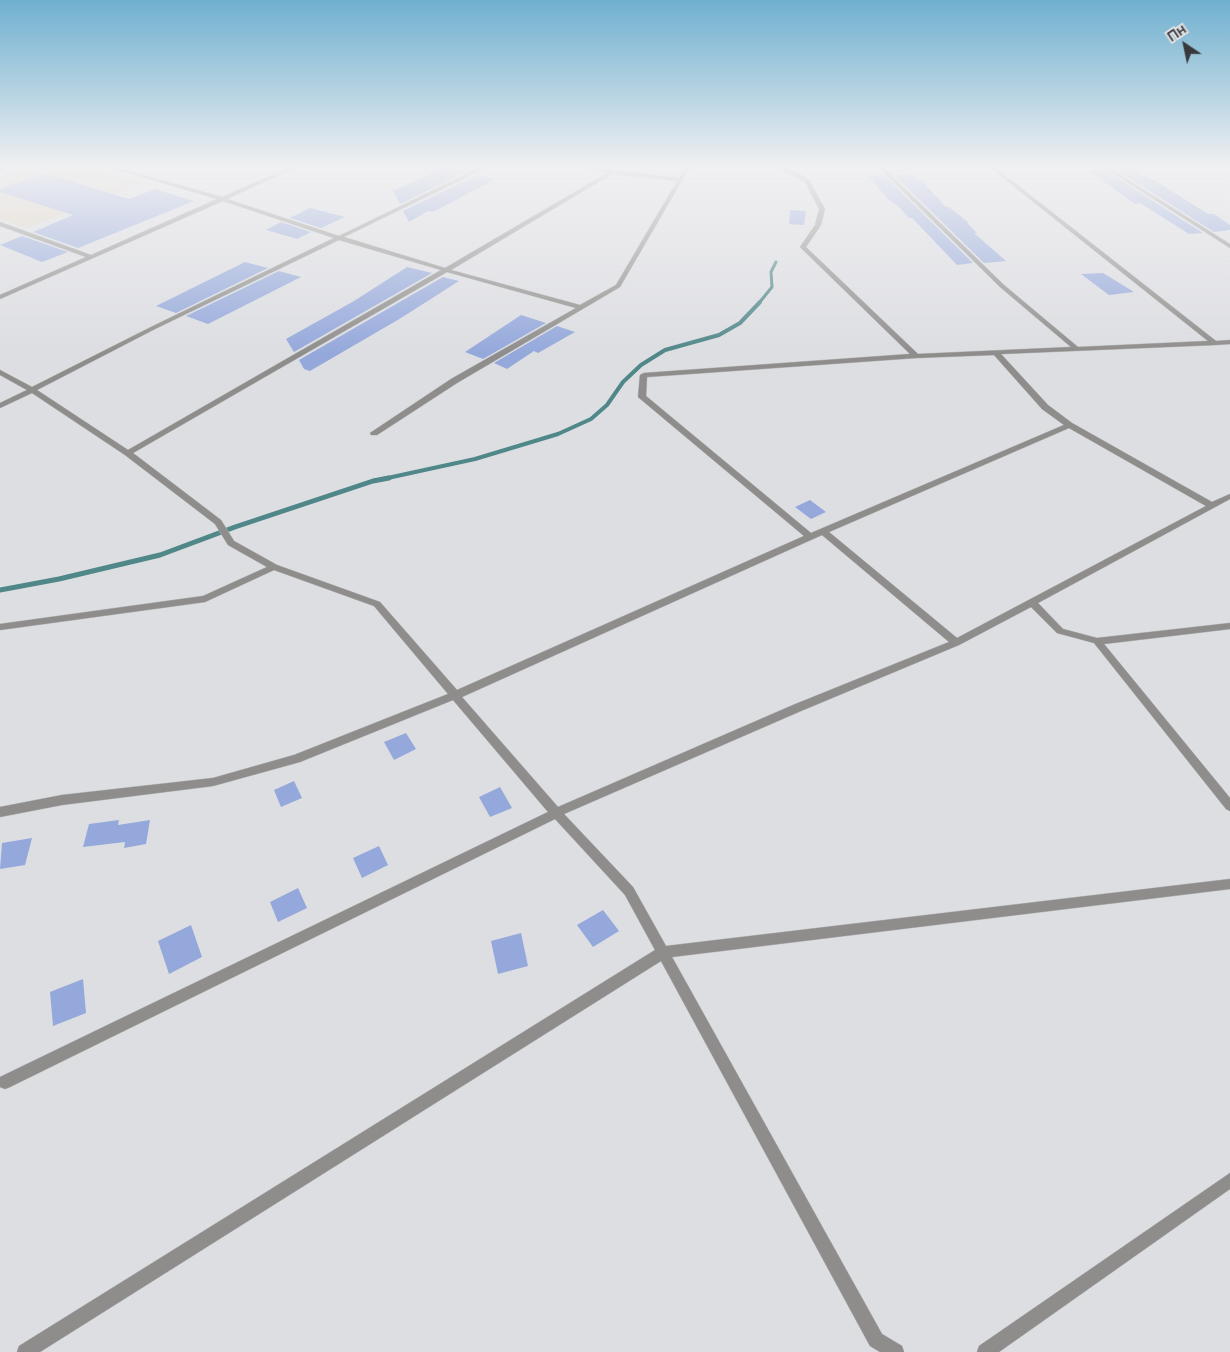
<!DOCTYPE html>
<html>
<head>
<meta charset="utf-8">
<style>
  body { margin:0 }
  #map { position:relative; width:1230px; height:1352px; overflow:hidden; background:#dddee2; font-family:Manrope,sans-serif }
  canvas { display:block }
  .north { position:absolute; left:1160px; top:20px; width:50px; height:50px; -webkit-text-stroke:4px #dddee2; paint-order:stroke; rotate:326deg; font-size:14px; font-weight:700; line-height:20px; text-align:center; color:#39393b }
  .north::after { content:''; display:block; margin:auto; width:18px; height:22px; background:#39393b; clip-path:polygon(50% 0,100% 100%,50% 72%,0 100%) }
</style>
</head>
<body>
<div id="map">
<canvas width="1230" height="1352"></canvas>
<div class="north">Пн</div>
</div>
<script>
const c = document.querySelector('canvas').getContext('2d');
c.lineJoin = 'round';
function paint(path, color) {
  c.fillStyle = color;
  c.fill(path, 'evenodd');
}
function toPath(rows) {
  const path = new Path2D();
  for (const r of rows) {
    path.moveTo(r[0], r[1]);
    for (let i = 2; i < r.length; i += 2) path.lineTo(r[i], r[i + 1]);
  }
  return path;
}
function trace(path, color, width, dash) {
  c.strokeStyle = color;
  c.lineWidth = width;
  c.lineCap = dash ? 'butt' : 'round';
  c.setLineDash(dash || []);
  c.stroke(path);
}
paint(toPath([
  [25,165,81,165,146,182,27,228,0,219,0,175]
]), '#dfd3bf');
trace(toPath([
  [759,303,772,287,771,272,776,262]
]), '#508789', 3);
trace(toPath([
  [383,479,475,459,558,434,591,419,607,405,623,382,641,365,665,350,719,335,740,323,760,302]
]), '#508789', 4);
trace(toPath([
  [0,590,59,579,160,555,235,527,373,481,389,478]
]), '#508789', 5);
paint(toPath([
  [445,167,466,172,400,204,393,191],
  [1131,168,1142,176,1146,176,1154,180,1208,214,1214,214,1230,225,1230,230,1214,232,1115,169],
  [1103,169,1203,233,1189,234,1140,203,1135,204,1088,170],
  [44,173,129,199,155,189,194,201,78,248,33,232,73,215,0,192,0,189],
  [912,174,918,180,921,180,946,207,949,207,969,223,967,223,977,233,974,233,1006,261,984,263,894,175],
  [477,175,496,179,433,212,428,211,409,222,403,211],
  [884,175,973,263,957,265,912,218,909,218,899,207,889,200,868,176],
  [310,208,345,217,321,228,290,218],
  [790,210,806,211,804,225,789,224],
  [281,222,311,232,297,239,266,230],
  [22,236,68,252,42,262,0,245],
  [245,262,268,268,176,313,156,306],
  [407,267,432,273,294,352,286,339,354,301],
  [279,271,301,277,208,324,186,316],
  [1103,273,1134,292,1109,295,1081,274],
  [443,277,459,281,401,318,310,371,304,369,299,360],
  [521,315,546,323,483,359,465,352],
  [557,326,575,332,538,353,534,351,507,369,494,363],
  [810,500,826,512,811,519,795,507],
  [406,733,416,749,394,760,384,742],
  [294,781,302,798,281,807,274,790],
  [500,787,512,808,490,817,479,797],
  [119,820,118,825,150,820,146,844,124,848,125,842,83,847,89,824],
  [32,838,25,865,0,869,2,843],
  [379,846,388,865,362,878,353,858],
  [298,888,307,908,278,922,270,902],
  [603,910,619,931,593,947,577,925],
  [191,925,202,957,169,974,158,941],
  [521,933,528,966,498,974,491,941],
  [83,979,86,1013,53,1026,50,992]
]), '#94a8db');
const street = toPath([
  [101,165,108,165,222,197,295,165,301,165,227,199,339,236,476,169,480,169,480,171,344,237,445,268,607,173,576,165,679,178,687,165,691,165,620,287,457,383,377,435,371,435,370,433,451,379,576,308,447,272,133,453,221,520,234,541,277,565,380,602,457,690,804,536,638,397,640,375,644,373,910,354,801,248,800,247,815,225,819,209,805,182,773,165,779,165,804,176,809,180,825,209,821,225,806,247,918,354,1071,347,1000,287,876,165,881,165,1004,285,1078,347,1208,341,987,165,992,165,1216,341,1230,340,1230,344,1215,345,1001,354,1048,405,1072,423,1212,502,1230,494,1230,499,1038,603,1063,629,1097,638,1230,623,1230,629,1104,644,1230,798,1230,811,1226,809,1094,643,1057,633,1031,607,959,645,801,711,564,814,633,887,666,946,1230,879,1230,889,672,957,882,1334,902,1346,904,1352,880,1352,870,1346,661,961,40,1352,17,1352,19,1346,655,950,625,895,555,819,10,1087,5,1089,0,1087,0,1077,548,812,453,700,300,762,213,786,62,805,0,817,0,807,62,795,213,778,294,755,448,694,374,606,274,570,205,602,0,630,0,624,203,596,267,567,228,545,215,524,125,455,32,393,0,408,0,403,27,390,0,375,0,370,32,387,151,327,334,238,223,201,0,299,0,295,86,257,0,226,0,222,91,255,217,199,101,165],
  [612,174,677,181,616,285,580,305,451,270,612,174],
  [339,240,441,270,128,450,37,390,155,329,339,240],
  [994,355,1042,409,1064,425,811,533,646,396,647,377,916,358,994,355],
  [1069,428,1206,506,957,638,829,532,1069,428],
  [822,535,949,642,793,705,558,807,462,697,822,535],
  [1100,165,1105,165,1230,244,1230,248,1100,165],
  [0,167,3,167,5,168,0,170,0,167],
  [1230,1173,1230,1189,999,1352,977,1352,979,1346,1230,1173]
]);
trace(street, '#b9babd', 1);
paint(street, '#8e8d8b');
const sky = c.createLinearGradient(0, 0, 0, 354);
sky.addColorStop(0, '#6fb0cf');
sky.addColorStop(0.47, '#f0f0f2');
sky.addColorStop(1, '#f0f0f200');
c.fillStyle = sky;
c.fillRect(0, 0, 1230, 354);
</script>
</body>
</html>
